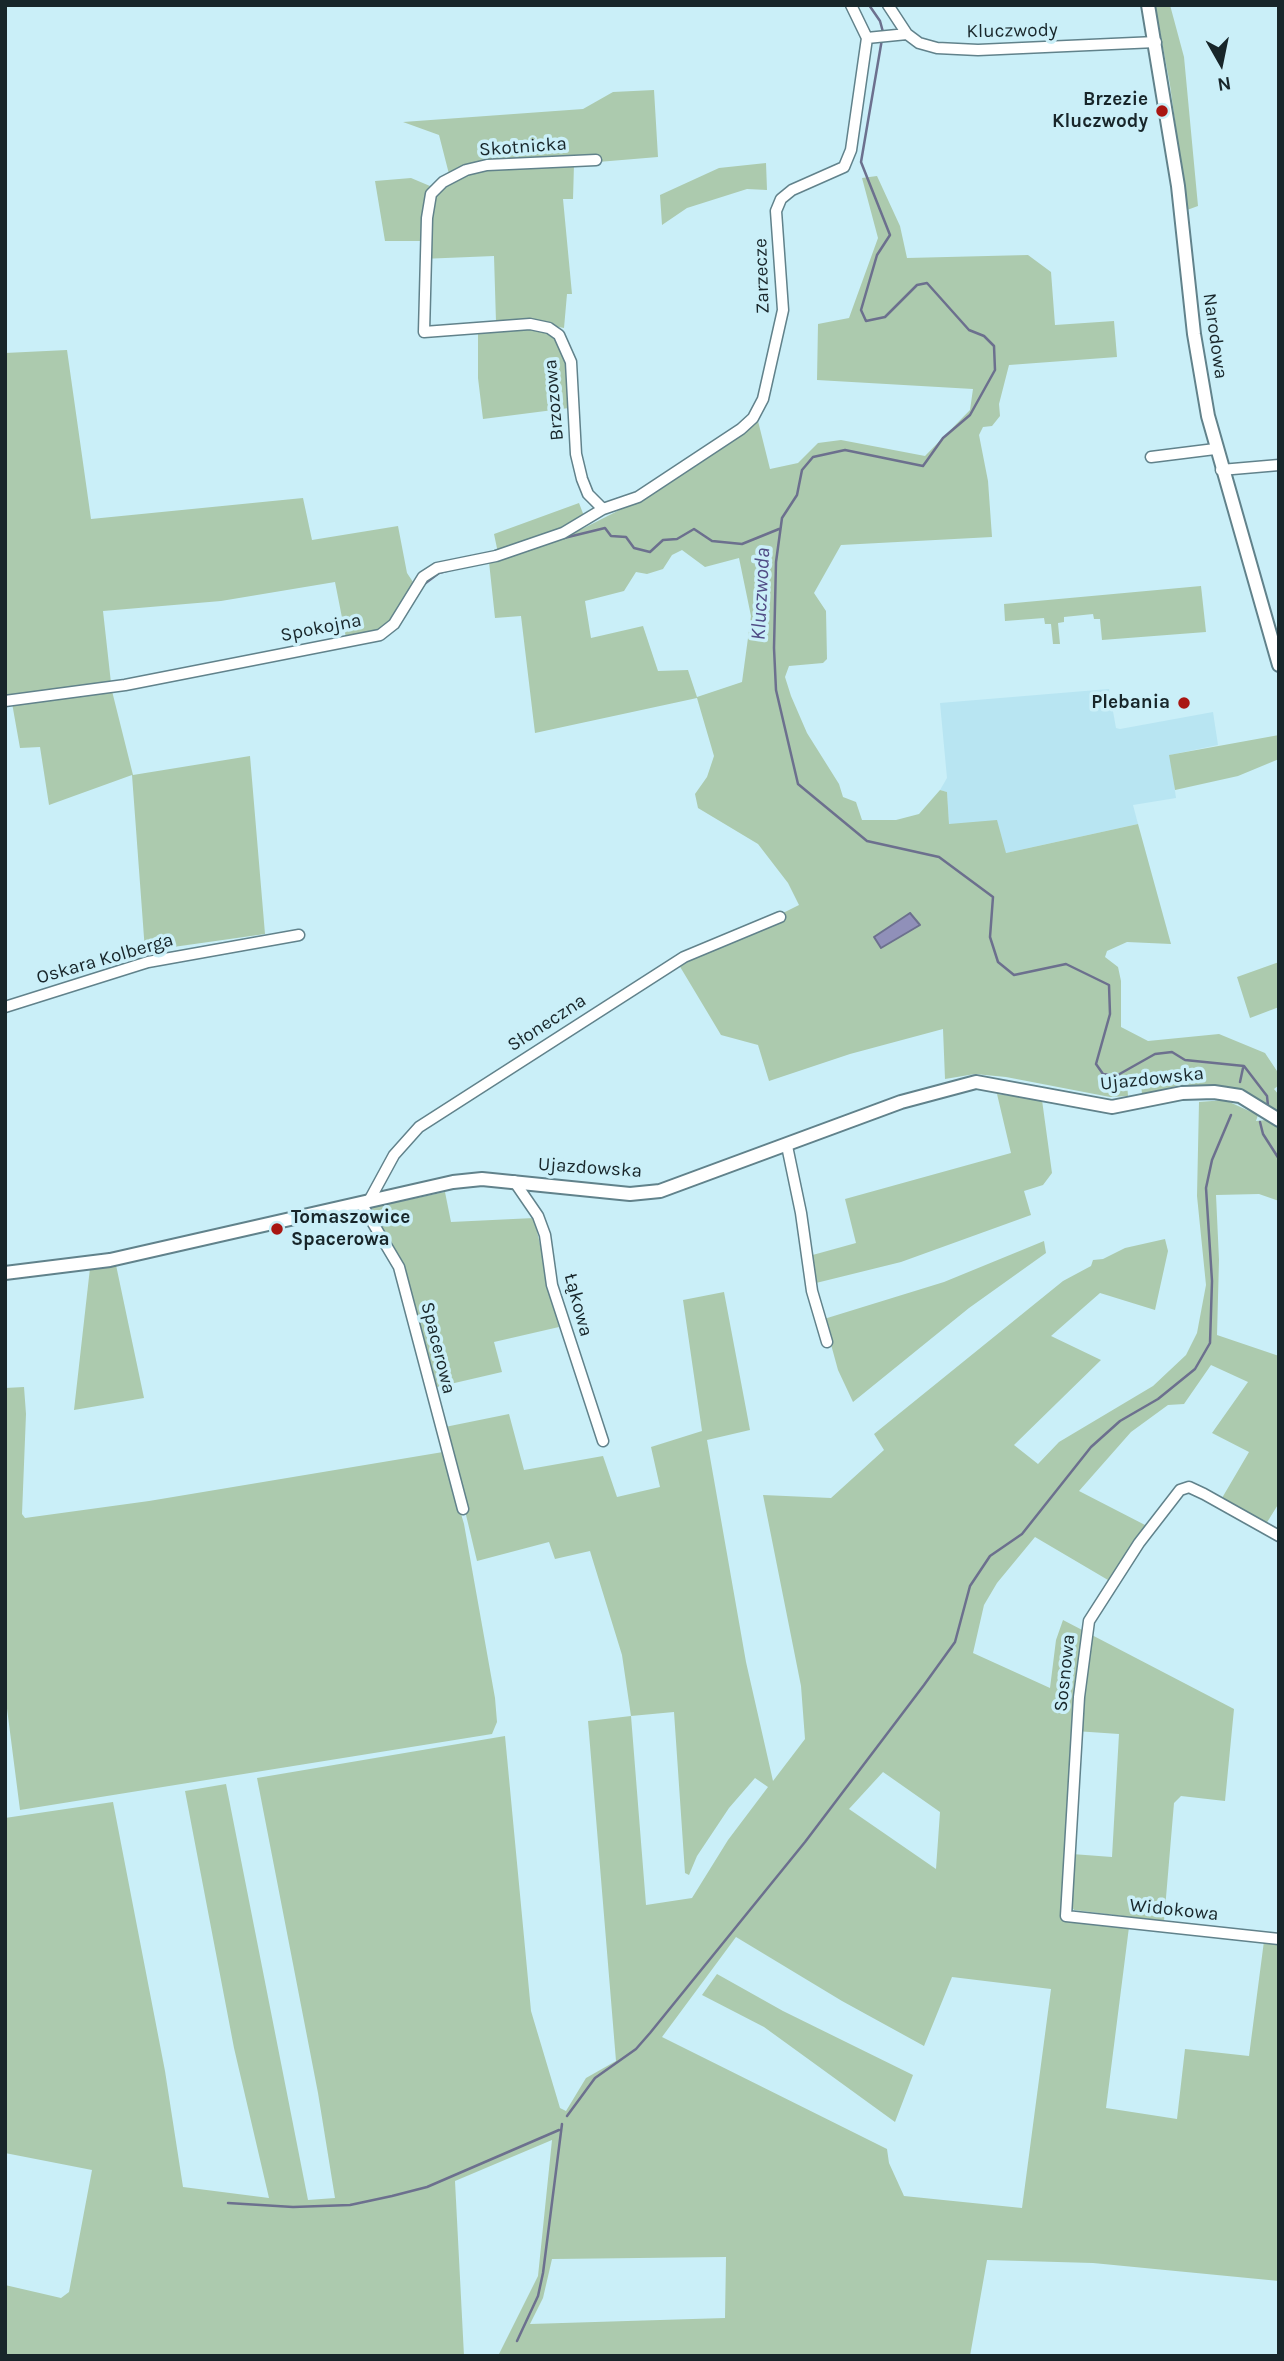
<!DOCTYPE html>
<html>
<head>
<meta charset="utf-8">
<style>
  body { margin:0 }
  #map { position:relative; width:1284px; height:2361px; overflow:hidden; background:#caeff8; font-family:Karla,sans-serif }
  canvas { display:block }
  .frame { position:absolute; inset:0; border:7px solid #18262a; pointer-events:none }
  .north { position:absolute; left:1186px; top:28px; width:70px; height:70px; -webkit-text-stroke:5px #caeff8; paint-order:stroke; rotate:171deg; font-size:19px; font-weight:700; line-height:28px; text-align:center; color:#18262a }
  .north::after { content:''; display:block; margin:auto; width:24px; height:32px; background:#18262a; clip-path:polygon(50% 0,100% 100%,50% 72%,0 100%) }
</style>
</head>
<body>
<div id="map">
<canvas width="1284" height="2361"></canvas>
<div class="frame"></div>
<div class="north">N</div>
</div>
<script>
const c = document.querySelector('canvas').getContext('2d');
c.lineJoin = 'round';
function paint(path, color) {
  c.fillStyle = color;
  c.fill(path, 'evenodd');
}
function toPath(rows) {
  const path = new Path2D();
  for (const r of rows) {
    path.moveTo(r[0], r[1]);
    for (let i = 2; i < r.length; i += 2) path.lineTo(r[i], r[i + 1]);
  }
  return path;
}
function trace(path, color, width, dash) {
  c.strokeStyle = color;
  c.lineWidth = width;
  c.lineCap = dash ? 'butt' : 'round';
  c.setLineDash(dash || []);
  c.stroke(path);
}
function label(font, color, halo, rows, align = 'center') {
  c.font = font + ' Karla,sans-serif';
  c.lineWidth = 7;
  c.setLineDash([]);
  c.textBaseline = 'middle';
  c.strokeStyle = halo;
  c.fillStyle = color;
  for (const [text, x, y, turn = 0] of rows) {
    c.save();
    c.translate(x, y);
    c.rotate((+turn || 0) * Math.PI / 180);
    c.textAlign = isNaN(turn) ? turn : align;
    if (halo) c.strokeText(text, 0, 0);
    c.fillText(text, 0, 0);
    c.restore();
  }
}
paint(toPath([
  [1109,689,1116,728,1120,729,1213,712,1218,745,1170,755,1176,798,1133,805,1138,824,1006,853,949,824,947,792,940,790,947,778,940,703]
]), '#b8e5f2');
paint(toPath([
  [1155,5,1170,5,1184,57,1198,206,1187,210,1170,85],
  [654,90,658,157,574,164,573,199,563,199,572,294,567,294,564,328,534,322,496,322,494,256,421,259,420,241,385,241,375,181,411,178,430,186,449,174,439,135,403,122,583,109,613,92],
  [766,163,767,190,747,189,687,208,662,225,660,195,719,168],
  [877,176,900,226,907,258,1028,255,1051,272,1055,325,1114,321,1117,357,1009,365,999,404,1000,416,992,426,983,427,979,435,988,481,992,537,841,545,814,593,826,611,827,659,823,663,789,666,785,677,791,696,807,733,839,784,843,797,856,802,862,820,896,820,919,814,940,790,947,792,949,824,997,820,1006,853,1138,824,1171,944,1127,942,1107,951,1105,957,1118,967,1121,981,1121,1027,1148,1041,1219,1034,1265,1053,1279,1074,1279,1085,1274,1089,1279,1095,1279,1112,1233,1090,1184,1084,1142,1095,1141,1081,1127,1083,1128,1096,1110,1097,1006,1077,975,1074,945,1079,943,1029,850,1054,769,1081,758,1045,721,1035,679,965,799,905,788,883,758,844,698,808,695,794,707,777,714,756,697,698,535,733,521,616,495,618,489,562,531,550,584,528,651,494,757,417,770,469,798,463,818,443,841,440,925,456,970,410,973,389,817,380,818,324,849,318,878,238,862,178],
  [682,550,705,567,739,558,751,616,742,682,697,697,688,670,658,671,643,626,591,638,585,601,624,591,636,572,647,574,663,569,672,555],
  [539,328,556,336,568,361,569,408,483,419,478,378,478,333],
  [67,350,91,519,303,498,312,540,398,526,407,573,413,582,392,622,378,633,346,638,335,582,221,601,103,611,111,683,5,697,5,353],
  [579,503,584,516,574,523,539,540,498,553,494,534],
  [1201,586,1206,632,1102,640,1100,619,1094,619,1093,614,1064,617,1064,622,1058,623,1060,644,1053,644,1051,624,1045,624,1044,618,1005,621,1004,604],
  [112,691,133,775,250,756,265,934,145,951,132,775,49,805,40,747,20,748,12,703],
  [1279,735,1279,759,1238,776,1175,790,1169,755],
  [1279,962,1279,1007,1250,1018,1237,977],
  [997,1094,1042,1100,1052,1173,1043,1185,1024,1191,1031,1215,901,1262,816,1283,809,1256,856,1243,845,1199,1011,1153],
  [1225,1100,1258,1115,1256,1121,1266,1120,1279,1129,1279,1201,1259,1194,1216,1195,1219,1260,1217,1335,1279,1356,1279,1503,1266,1524,1222,1498,1249,1452,1212,1433,1248,1382,1211,1365,1184,1404,1168,1405,1131,1432,1079,1491,1147,1526,1108,1580,1035,1537,997,1583,984,1605,973,1653,1050,1688,1056,1640,1063,1620,1234,1709,1225,1801,1181,1796,1174,1803,1164,1921,1074,1910,1070,1904,1072,1854,1112,1857,1119,1734,1075,1731,1063,1916,1129,1927,1106,2108,1177,2119,1185,2049,1249,2056,1264,1941,1279,1943,1279,2281,1093,2263,987,2260,970,2356,498,2356,538,2276,552,2140,455,2181,464,2356,5,2356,5,2285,61,2298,69,2292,92,2170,5,2153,5,1818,113,1802,165,2071,183,2187,269,2198,234,2048,185,1791,226,1784,308,2200,335,2198,318,2093,257,1778,505,1736,531,2011,560,2108,566,2111,586,2078,616,2061,588,1721,631,1716,622,1655,590,1551,555,1559,549,1542,477,1561,445,1427,509,1414,524,1470,603,1456,617,1497,660,1487,651,1447,702,1431,683,1300,724,1292,750,1430,707,1440,746,1662,773,1781,805,1739,801,1686,763,1495,831,1498,884,1450,874,1434,1063,1281,1091,1266,1093,1260,1103,1259,1125,1248,1165,1239,1168,1251,1155,1310,1100,1293,1051,1336,1101,1360,1014,1445,1038,1464,1059,1442,1153,1386,1186,1355,1197,1333,1206,1285,1197,1196,1199,1102],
  [674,1712,685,1873,689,1875,697,1856,729,1808,755,1778,768,1787,728,1840,692,1898,646,1905,631,1716],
  [883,1772,940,1812,936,1869,849,1809],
  [736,1937,842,2001,924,2046,952,1977,1051,1989,1022,2208,904,2196,889,2163,887,2149,662,2037],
  [726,2257,725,2318,530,2324,543,2298,552,2259],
  [445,1192,451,1222,534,1218,559,1327,494,1342,502,1372,433,1388,401,1265,370,1208],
  [1044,1241,1046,1253,969,1308,853,1402,838,1370,824,1319,944,1282],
  [116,1265,144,1398,74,1410,90,1268],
  [24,1387,26,1414,22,1514,25,1518,149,1501,443,1452,464,1524,495,1698,497,1722,492,1734,20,1810,5,1693,5,1388],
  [717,1974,783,2011,913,2075,895,2122,764,2027,702,1995]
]), '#accaae');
const water = toPath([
  [910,913,920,925,881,948,874,937,910,913]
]);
paint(water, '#9090b9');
trace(water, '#6c708e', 2);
trace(toPath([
  [869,5,880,21,883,32],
  [882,39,861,162,890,235,877,255,861,310,866,321,885,317,917,285,927,283,969,330,984,336,994,346,995,370,970,415,943,438,923,466,845,450,813,457,802,470,797,495,782,518,776,562,774,648,776,690,798,784,867,841,939,857,993,897,990,937,998,962,1014,975,1066,964,1109,985,1110,1014,1096,1064,1103,1074,1116,1076,1155,1054,1172,1052,1185,1060,1244,1066,1267,1096,1268,1106],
  [564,538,605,528,611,536,626,537,634,548,650,552,663,540,677,539,694,529,712,541,742,544,779,529],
  [423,585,439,573,450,570],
  [1240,1082,1243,1068],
  [1260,1122,1263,1134,1279,1159],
  [567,2116,595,2078,636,2049,650,2033,805,1842,924,1685,955,1642,970,1586,990,1556,1022,1534,1091,1447,1120,1421,1158,1399,1195,1369,1210,1343,1212,1281,1206,1188,1212,1160,1231,1115],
  [228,2203,293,2207,350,2205,392,2196,427,2187,559,2130],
  [517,2341,538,2296,543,2273,562,2124]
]), '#6c708e', 2.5);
const minor = toPath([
  [888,5,907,34,919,43,937,48,978,50,1156,42],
  [867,38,907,34],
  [596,160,487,165,466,170,443,182,431,194,427,218,424,332,530,324,549,328,559,335,571,362,576,454,582,479,588,494,603,509],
  [1151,457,1215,449],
  [1221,470,1279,465],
  [5,701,125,685,380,635,394,624,423,577,437,568,496,556,563,533,603,509,638,497,741,429,753,418,763,399,783,310,776,211,781,199,792,190,844,167,851,150,867,38,851,5],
  [5,1007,148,962,299,935],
  [787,1146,801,1213,812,1291,827,1342],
  [514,1181,538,1216,545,1235,552,1285,603,1441],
  [369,1201,394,1155,419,1127,684,957,780,917],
  [361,1203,399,1267,463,1509],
  [1279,1536,1204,1494,1189,1487,1180,1490,1139,1543,1089,1621,1079,1697,1066,1916,1279,1939]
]);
const tertiary = toPath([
  [1148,5,1178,186,1194,334,1208,416,1279,665],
  [5,1273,110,1260,453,1182,482,1179,630,1194,660,1191,901,1102,976,1082,1112,1107,1182,1093,1214,1092,1240,1096,1279,1120]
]);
trace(minor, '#61828b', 13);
trace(tertiary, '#61828b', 16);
trace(minor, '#fff', 10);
trace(tertiary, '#fff', 12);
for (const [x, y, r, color] of [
  [1162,111,7,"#a91612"],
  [1184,703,7,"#a91612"],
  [277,1229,7,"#a91612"]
]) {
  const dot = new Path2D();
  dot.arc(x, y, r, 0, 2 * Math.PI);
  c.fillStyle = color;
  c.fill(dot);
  trace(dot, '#caeff8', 2.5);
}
label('19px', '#18262a', '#caeff8', [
  ["Kluczwody",1012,31,-1],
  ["Skotnicka",523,147,-4],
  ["Zarzecze",762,276,-92],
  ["Narodowa",1215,336,82],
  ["Brzozowa",554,400,-95],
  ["Spokojna",321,628,-11],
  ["Oskara Kolberga",105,959,-16],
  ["Słoneczna",547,1023,-33],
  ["Ujazdowska",1152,1079,-6],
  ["Ujazdowska",590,1168,4],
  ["Łąkowa",578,1305,75],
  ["Spacerowa",438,1348,76],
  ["Sosnowa",1065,1673,-84],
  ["Widokowa",1174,1910,6]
]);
label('bold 19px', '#18262a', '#caeff8', [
  ["Brzezie",1148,100],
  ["Kluczwody",1148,122],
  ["Plebania",1170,703],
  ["Tomaszowice",291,1218,"left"],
  ["Spacerowa",291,1240,"left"]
], 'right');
label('italic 21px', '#514d86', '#caeff8', [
  ["Kluczwoda",761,594,-87]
]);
</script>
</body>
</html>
